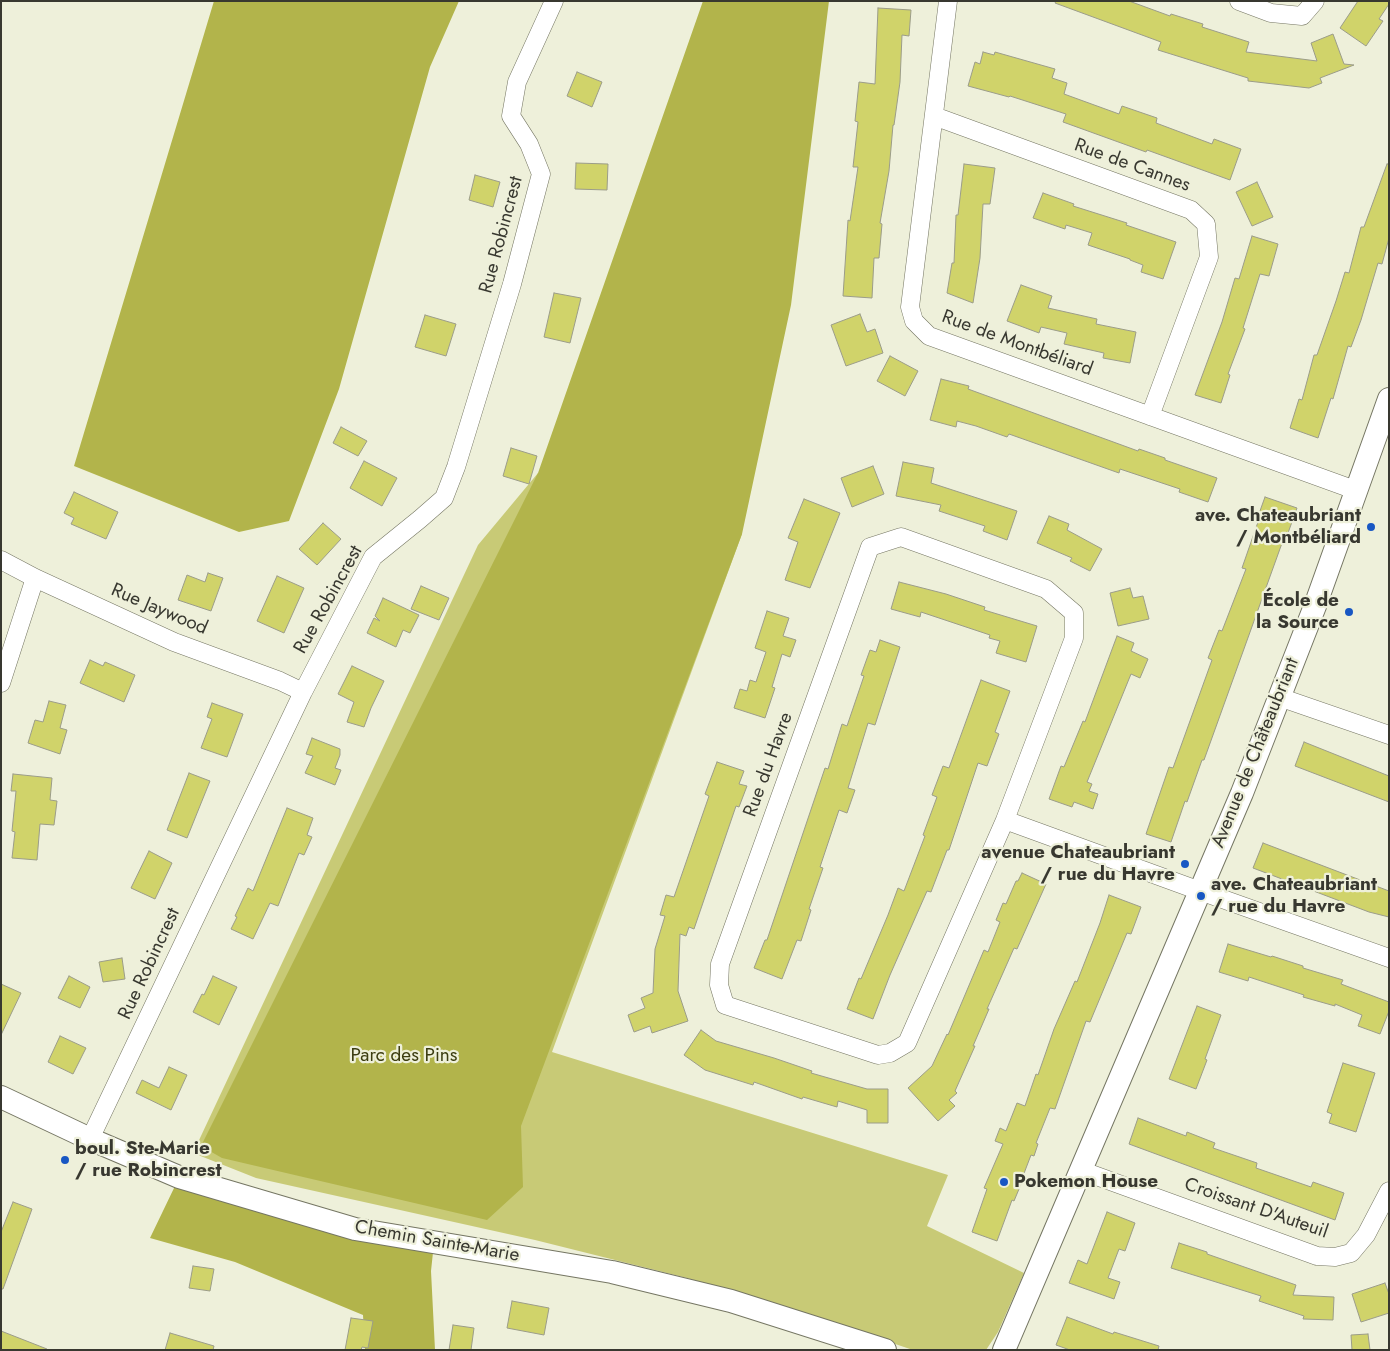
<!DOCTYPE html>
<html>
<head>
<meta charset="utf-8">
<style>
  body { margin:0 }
  #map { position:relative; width:1390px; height:1351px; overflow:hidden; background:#eef0da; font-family:Jost,sans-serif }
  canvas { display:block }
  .frame { position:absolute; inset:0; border:2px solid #383830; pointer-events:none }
</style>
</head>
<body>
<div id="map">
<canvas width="1390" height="1351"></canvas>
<div class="frame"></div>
</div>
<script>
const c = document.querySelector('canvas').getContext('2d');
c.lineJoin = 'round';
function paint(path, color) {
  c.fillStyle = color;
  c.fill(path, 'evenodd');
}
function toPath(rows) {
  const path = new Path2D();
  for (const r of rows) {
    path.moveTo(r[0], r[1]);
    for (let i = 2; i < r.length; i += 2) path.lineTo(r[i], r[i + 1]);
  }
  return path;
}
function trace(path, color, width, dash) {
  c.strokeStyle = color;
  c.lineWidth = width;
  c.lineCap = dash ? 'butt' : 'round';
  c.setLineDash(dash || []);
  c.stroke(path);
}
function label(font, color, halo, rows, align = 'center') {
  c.font = font + ' Jost,sans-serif';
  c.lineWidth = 4.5;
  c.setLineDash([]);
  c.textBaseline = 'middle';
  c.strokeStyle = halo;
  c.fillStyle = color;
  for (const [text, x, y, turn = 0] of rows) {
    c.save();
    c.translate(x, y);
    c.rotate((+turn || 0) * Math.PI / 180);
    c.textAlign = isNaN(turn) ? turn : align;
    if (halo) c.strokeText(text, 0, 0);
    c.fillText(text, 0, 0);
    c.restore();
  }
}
paint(toPath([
  [538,473,742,534,552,1052,948,1175,927,1226,1024,1273,998,1332,986,1350,913,1350,815,1317,687,1278,535,1240,256,1178,193,1153,478,545]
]), '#c8ca76');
paint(toPath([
  [214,1,459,1,430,67,339,389,289,521,239,532,74,466],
  [703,1,829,1,791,305,742,534,521,1126,523,1187,487,1220,222,1158,201,1146,538,473],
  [175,1186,241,1207,434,1243,431,1271,435,1350,365,1350,363,1315,235,1262,150,1238]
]), '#b2b44b');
const building = toPath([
  [1056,1,1129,1,1170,16,1171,14,1203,24,1202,27,1249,42,1246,52,1317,61,1311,43,1333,34,1344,64,1354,65,1320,78,1322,83,1309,88,1248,81,1248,78,1158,50,1161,42,1055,3,1056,1],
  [1358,1,1389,1,1389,4,1379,19,1383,21,1366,46,1340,28,1358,1],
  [878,8,911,10,909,36,902,35,900,82,894,125,893,125,889,171,880,223,882,224,879,258,874,258,872,298,843,296,848,220,850,221,858,167,853,167,858,122,855,121,859,82,875,84,878,8],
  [983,52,994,55,995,52,1055,69,1052,78,1067,83,1064,94,1119,114,1122,106,1157,118,1156,123,1212,144,1214,139,1241,149,1230,180,1147,150,1146,152,1063,122,1066,114,1010,96,1009,97,968,86,975,62,980,64,983,52],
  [577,72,602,82,592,107,567,96,577,72],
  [576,163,608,164,607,190,575,189,576,163],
  [964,164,995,168,990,204,983,204,980,258,973,303,947,293,952,263,954,263,956,215,958,215,964,164],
  [1387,164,1389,164,1389,238,1382,264,1378,263,1361,320,1351,347,1348,346,1333,399,1331,398,1318,438,1290,428,1299,399,1302,400,1314,355,1317,355,1336,301,1345,272,1349,273,1361,227,1364,227,1387,164],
  [475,175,500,182,493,207,469,200,475,175],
  [1257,182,1273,217,1252,226,1236,192,1257,182],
  [1043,193,1074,204,1073,206,1127,223,1126,225,1176,242,1163,279,1141,272,1143,265,1130,260,1130,259,1088,245,1092,233,1066,225,1065,229,1033,218,1043,193],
  [1252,236,1278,244,1269,276,1260,274,1243,328,1245,329,1228,374,1230,375,1221,403,1195,395,1222,322,1235,278,1239,279,1252,236],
  [1021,285,1052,296,1048,308,1097,319,1096,324,1136,332,1130,363,1103,358,1104,353,1064,344,1067,333,1041,327,1039,333,1007,321,1021,285],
  [554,293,581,298,570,343,544,337,554,293],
  [860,314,867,332,875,329,883,353,846,366,831,325,860,314],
  [425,315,456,324,446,356,415,347,425,315],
  [890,356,918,371,905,396,877,381,890,356],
  [941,379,969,386,968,389,1138,451,1139,449,1165,458,1165,460,1217,478,1208,502,1179,492,1180,489,1120,469,1119,473,1009,434,1007,437,976,426,957,421,956,427,930,420,941,379],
  [341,427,367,441,358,456,333,443,341,427],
  [511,448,537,456,529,484,503,476,511,448],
  [364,461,397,478,382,506,350,488,364,461],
  [903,462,934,468,931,483,1017,511,1007,540,983,531,985,526,939,511,941,505,896,496,903,462],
  [873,466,884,494,852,507,841,478,873,466],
  [74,492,118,512,106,539,71,524,74,518,64,513,74,492],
  [1265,497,1297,508,1288,533,1286,532,1204,760,1202,760,1187,802,1185,801,1171,842,1146,834,1169,767,1173,768,1212,660,1208,658,1219,630,1222,631,1246,569,1242,568,1258,522,1256,522,1265,497],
  [804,499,840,513,810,588,785,580,798,542,788,538,804,499],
  [1049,516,1069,524,1067,530,1102,549,1090,571,1070,561,1072,558,1037,543,1049,516],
  [323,523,341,539,317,565,299,549,323,523],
  [208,573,223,578,211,611,178,600,187,575,205,582,208,573],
  [277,576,304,588,284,633,257,621,277,576],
  [899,582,946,594,985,607,984,610,1037,626,1026,662,996,653,1000,641,989,638,990,635,921,612,920,617,891,609,899,582],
  [421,586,449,598,439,620,411,609,421,586],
  [1130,588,1133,598,1143,596,1149,619,1118,626,1110,593,1130,588],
  [383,598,419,615,410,633,403,630,396,647,367,633,374,618,380,621,375,616,383,598],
  [767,611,789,618,783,636,796,640,790,657,782,654,772,687,775,688,765,718,734,708,740,689,747,691,750,680,756,682,766,652,755,648,767,611],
  [1117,636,1134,643,1131,651,1148,659,1140,678,1131,674,1087,782,1092,784,1089,791,1098,794,1093,809,1074,802,1072,807,1049,799,1061,766,1064,767,1083,721,1085,722,1117,636],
  [880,640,900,647,875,725,868,723,848,788,855,790,847,813,839,810,820,867,823,868,809,909,811,910,801,941,797,940,782,979,754,968,765,940,767,940,825,768,828,769,842,724,847,726,864,676,861,675,870,650,876,652,880,640],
  [90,660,103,666,105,662,135,675,124,702,80,683,90,660],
  [352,666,384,681,371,708,364,727,347,722,354,702,338,694,352,666],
  [981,680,1010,691,995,732,999,734,987,766,978,763,949,850,947,850,931,892,927,891,890,975,873,1019,847,1009,859,978,861,979,888,915,898,888,904,891,925,836,923,835,937,797,932,795,943,766,949,768,981,680],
  [49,701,66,705,60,728,67,730,60,754,28,743,35,720,43,722,49,701],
  [212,703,243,714,227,757,201,748,212,719,207,717,212,703],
  [312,738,340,749,340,755,335,768,341,770,335,785,305,773,313,756,306,754,312,738],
  [1304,742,1389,776,1389,802,1295,766,1304,742],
  [717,762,744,771,739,784,747,786,739,807,736,806,694,929,689,927,686,936,680,934,678,991,688,1021,652,1033,650,1026,634,1032,628,1015,645,1008,641,998,653,993,655,949,665,916,660,915,666,895,674,897,709,796,705,794,717,762],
  [189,773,210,781,187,838,167,830,189,773],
  [13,774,52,778,50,800,57,801,54,825,40,824,37,860,12,858,15,832,12,831,16,791,11,791,13,774],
  [287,808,313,818,307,835,312,837,304,855,299,853,278,906,270,903,253,939,231,929,237,917,235,916,248,888,253,891,287,808],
  [1263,843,1389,891,1389,917,1369,912,1253,868,1263,843],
  [149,851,172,863,155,899,131,888,149,851],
  [1022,873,1046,884,1017,949,1014,948,987,1009,989,1009,973,1046,975,1046,955,1091,957,1093,949,1100,955,1106,938,1121,908,1088,932,1066,947,1034,948,1035,984,950,988,952,1000,922,996,920,1003,903,1006,904,1016,881,1018,881,1022,873],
  [1109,895,1141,907,1131,934,1127,933,1090,1022,1086,1021,1055,1109,1050,1108,1036,1143,1038,1144,1034,1156,1031,1155,1023,1176,1024,1177,1014,1201,1012,1200,997,1241,972,1232,987,1189,984,1188,1003,1144,995,1141,1000,1128,1006,1131,1017,1103,1025,1106,1036,1074,1038,1075,1054,1029,1075,981,1077,982,1100,923,1109,895],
  [1228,944,1271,957,1272,956,1303,966,1303,968,1343,980,1341,984,1389,1002,1389,1011,1380,1034,1358,1026,1362,1015,1335,1004,1335,1006,1303,997,1304,995,1249,977,1248,981,1219,972,1228,944],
  [122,958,125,979,103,982,99,962,122,958],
  [69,976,90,987,80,1008,58,998,69,976],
  [213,976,237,987,219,1025,193,1012,202,994,204,995,213,976],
  [1,984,21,993,1,1035,1,984],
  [1197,1006,1221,1015,1205,1059,1207,1060,1196,1089,1169,1079,1197,1006],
  [701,1030,716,1041,774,1058,812,1071,811,1073,867,1089,888,1089,888,1123,867,1123,867,1110,838,1101,837,1107,803,1097,802,1099,754,1082,753,1085,705,1070,684,1055,701,1030],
  [60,1036,86,1048,73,1074,48,1062,60,1036],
  [1343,1063,1375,1073,1356,1132,1329,1123,1332,1114,1327,1112,1343,1063],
  [169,1067,187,1075,171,1110,136,1093,142,1080,159,1088,169,1067],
  [1138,1118,1186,1136,1187,1132,1215,1143,1213,1148,1257,1163,1256,1168,1311,1187,1313,1182,1344,1193,1335,1220,1129,1144,1138,1118],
  [13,1202,32,1209,3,1289,1,1289,1,1232,13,1202],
  [1107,1212,1135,1223,1125,1251,1119,1249,1108,1278,1120,1282,1114,1299,1069,1283,1078,1260,1087,1264,1107,1212],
  [1179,1243,1207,1252,1207,1254,1296,1285,1293,1295,1334,1297,1333,1320,1303,1319,1304,1316,1259,1301,1261,1296,1171,1268,1179,1243],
  [193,1266,214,1269,210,1291,189,1288,193,1266],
  [1385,1283,1389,1294,1389,1313,1361,1322,1352,1294,1385,1283],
  [512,1301,549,1308,544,1335,507,1328,512,1301],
  [1067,1317,1113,1334,1114,1332,1159,1346,1158,1350,1070,1350,1056,1345,1067,1317],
  [351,1318,373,1321,368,1348,362,1347,361,1350,345,1350,351,1318],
  [453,1325,474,1328,471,1350,449,1350,453,1325],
  [1,1331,47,1349,47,1350,1,1350,1,1331],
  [170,1333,214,1346,213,1350,165,1350,170,1333],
  [1368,1334,1370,1350,1352,1350,1351,1335,1368,1334]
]);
paint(building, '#d0d36a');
trace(building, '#9b9c89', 1);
const minor = toPath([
  [948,1,910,307,914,321,929,336,1355,490],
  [1239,1,1271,13,1302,16,1315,1],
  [934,116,1191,210,1206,224,1209,257,1150,416],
  [1,560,35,578,174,642,280,681,303,692],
  [1,683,35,578],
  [1279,697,1389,735],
  [1005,820,1074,638,1074,613,1046,589,901,537,870,547,720,964,719,985,725,1005,878,1055,890,1053,907,1043,1005,820,1200,891,1389,958],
  [90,1139,303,692,373,557,420,519,444,498,456,467,512,284,541,174,529,144,511,116,517,82,554,1],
  [1080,1170,1317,1256,1335,1257,1351,1253,1366,1235,1389,1191]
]);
const tertiary = toPath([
  [1,1097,90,1139,179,1177,355,1229,612,1272,731,1301,885,1350],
  [1004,1350,1242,793,1315,606,1389,399]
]);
trace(minor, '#757663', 19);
trace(tertiary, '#757663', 24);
trace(minor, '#fff', 18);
trace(tertiary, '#fff', 22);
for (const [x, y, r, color] of [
  [1371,527,5,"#1857c3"],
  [1349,612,5,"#1857c3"],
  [1185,864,5,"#1857c3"],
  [1201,896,5,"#1857c3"],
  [65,1160,5,"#1857c3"],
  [1004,1182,5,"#1857c3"]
]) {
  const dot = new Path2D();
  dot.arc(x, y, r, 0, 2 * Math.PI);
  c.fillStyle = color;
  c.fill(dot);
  trace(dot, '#eef0da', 2);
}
label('19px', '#383830', '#eef0da', [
  ["Rue de Cannes",1132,166,20],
  ["Rue Robincrest",502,235,-75],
  ["Rue de Montbéliard",1017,344,20],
  ["Rue Robincrest",329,600,-61],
  ["Rue Jaywood",159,610,23],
  ["Avenue de Châteaubriant",1256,753,-68],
  ["Rue du Havre",769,765,-70],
  ["Rue Robincrest",150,964,-65],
  ["Croissant D'Auteuil",1256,1209,19],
  ["Chemin Sainte-Marie",437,1242,10]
]);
label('bold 19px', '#383830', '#eef0da', [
  ["ave. Chateaubriant",1361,516],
  ["/ Montbéliard",1361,538],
  ["École de",1339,601],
  ["la Source",1339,623],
  ["avenue Chateaubriant",1175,853],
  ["/ rue du Havre",1175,875],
  ["ave. Chateaubriant",1211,885,"left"],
  ["/ rue du Havre",1211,907,"left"],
  ["boul. Ste-Marie",75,1149,"left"],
  ["/ rue Robincrest",75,1171,"left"],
  ["Pokemon House",1014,1182,"left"]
], 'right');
label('19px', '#3c3d11', '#eef0da', [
  ["Parc des Pins",404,1056]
]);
</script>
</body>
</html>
